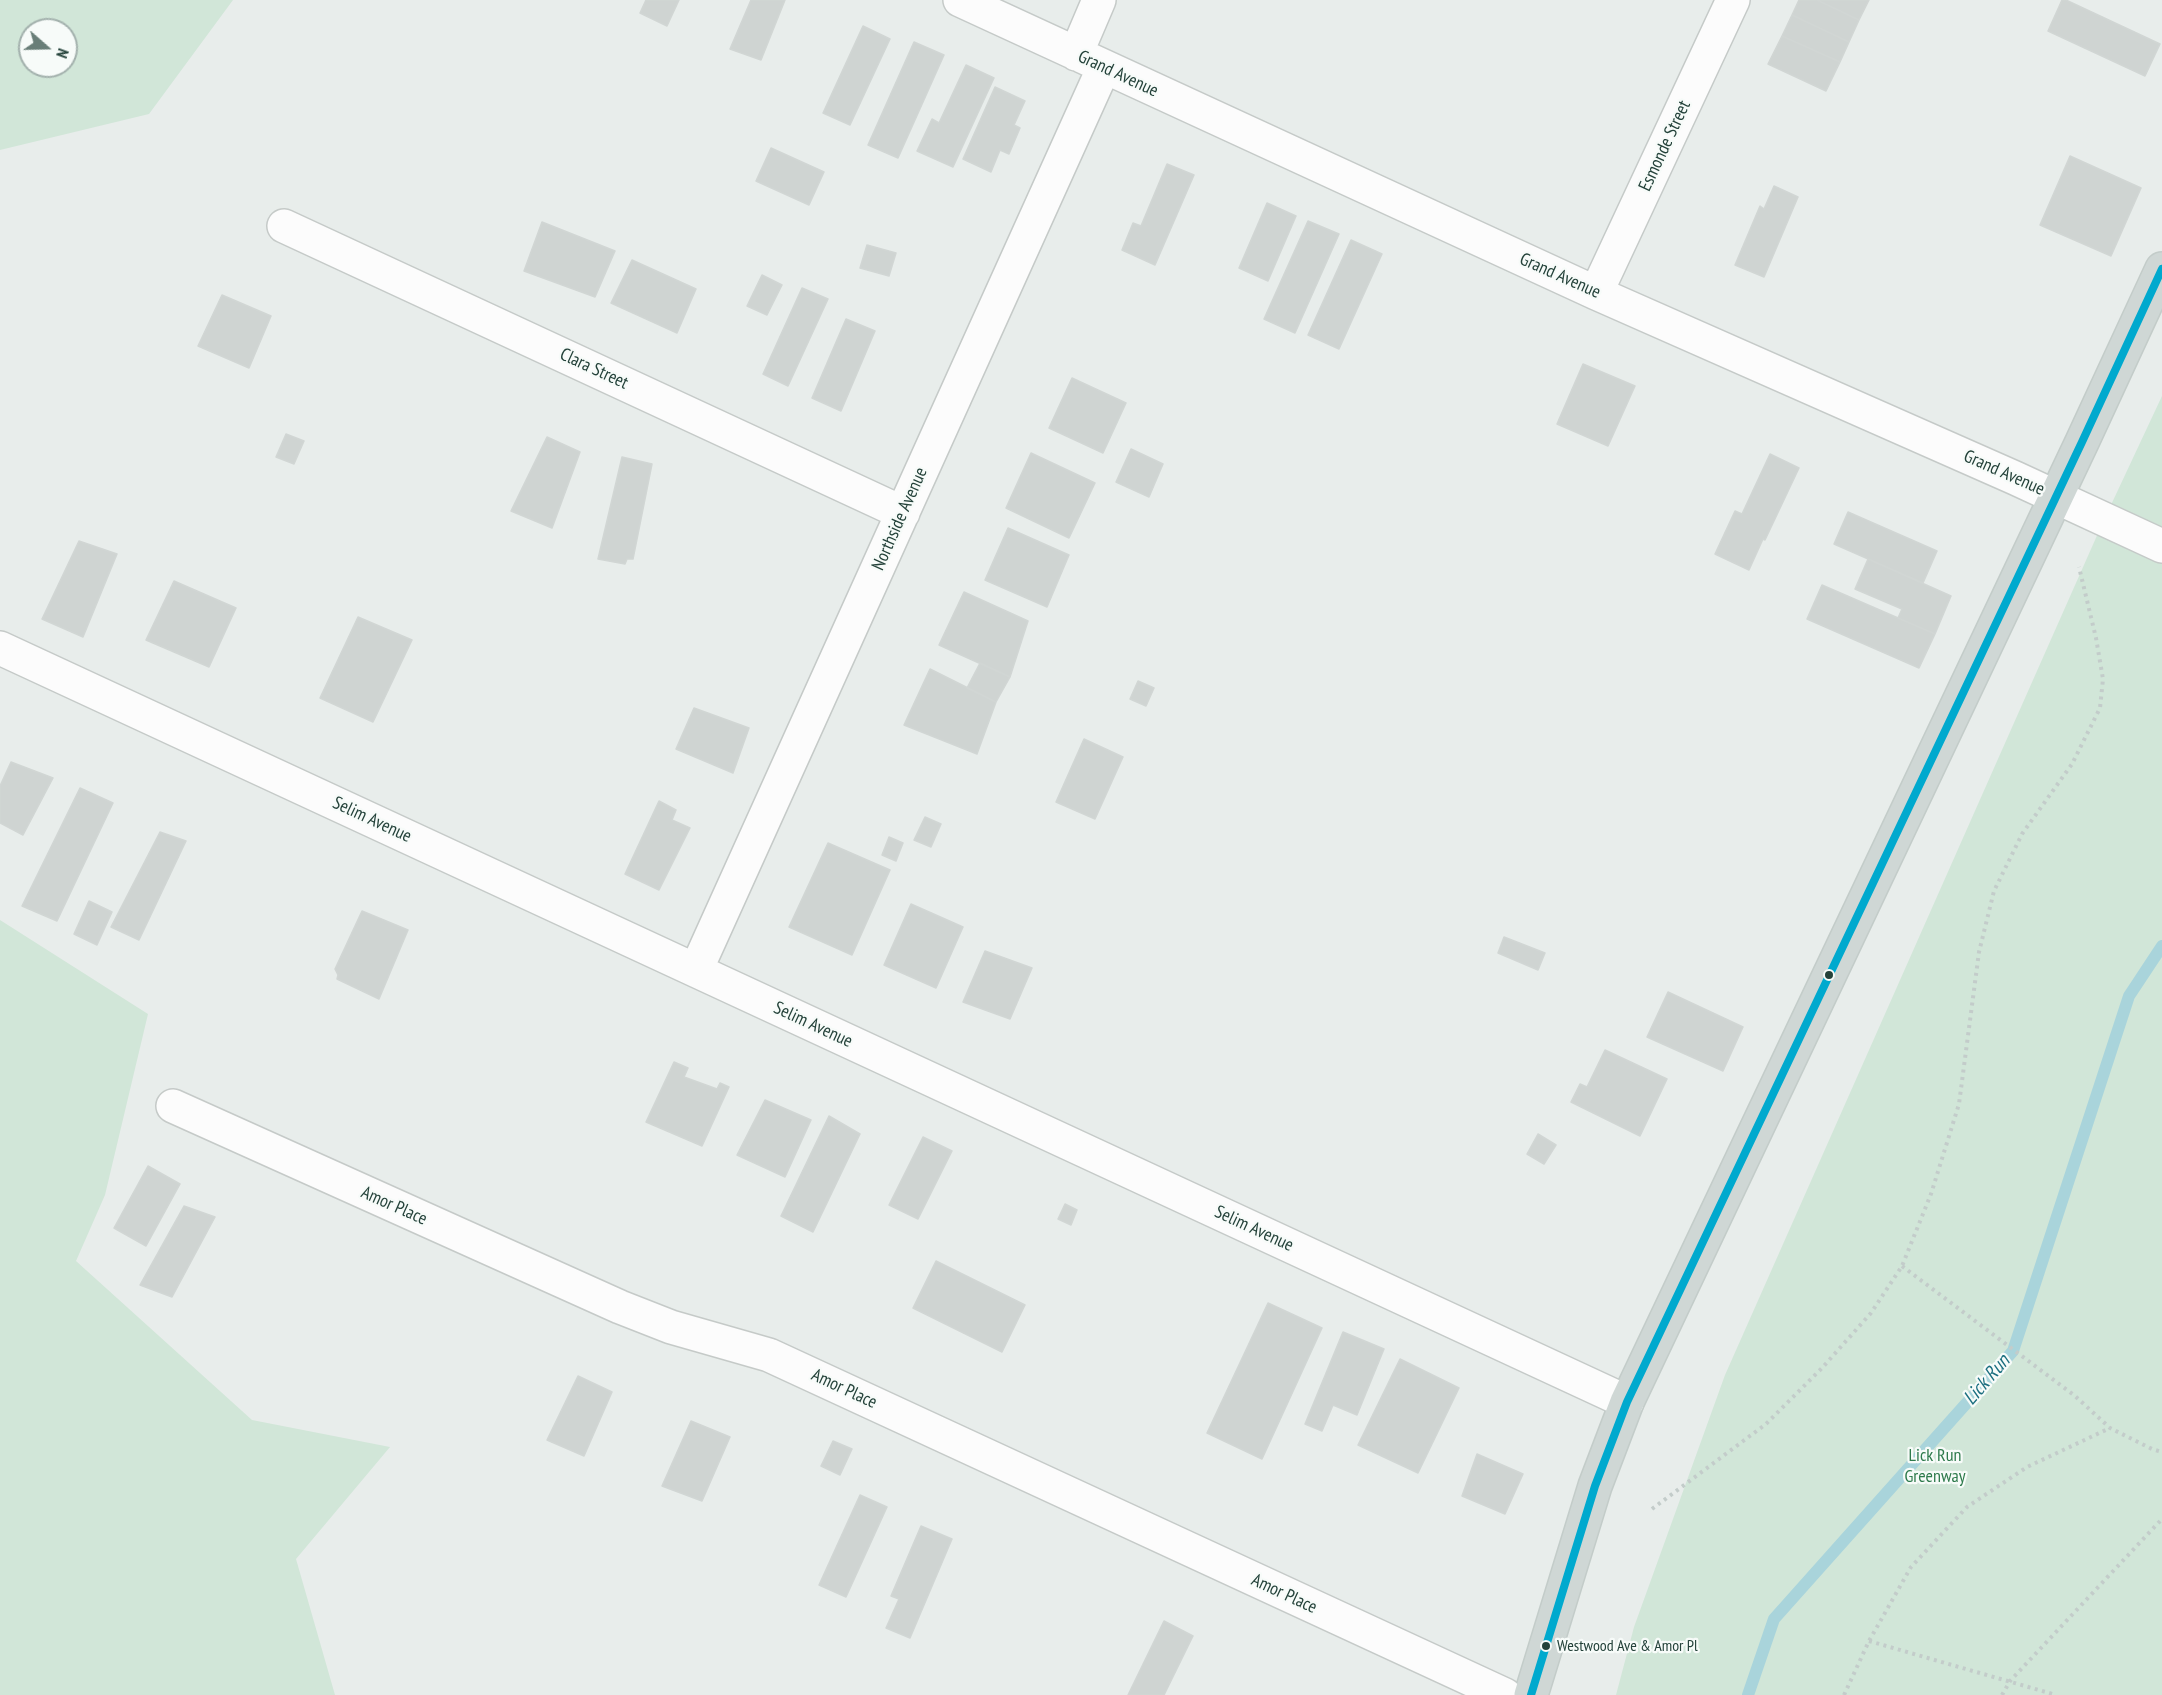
<!DOCTYPE html>
<html>
<head>
<meta charset="utf-8">
<style>
  body { margin:0 }
  #map { position:relative; width:2162px; height:1695px; overflow:hidden; background:#e8edeb; font-family:"PT Sans Narrow",sans-serif }
  canvas { display:block }
  .north { position:absolute; left:18px; top:18px; width:60px; height:60px; box-sizing:border-box; background:#f7fbf9; border:2px solid #a3b1ad; border-radius:50%; rotate:110deg; font-size:16px; font-weight:700; line-height:24px; text-align:center; color:#24423a }
  .north::after { content:''; display:block; margin:auto; width:21px; height:27px; background:#697e78; clip-path:polygon(50% 0,100% 100%,50% 72%,0 100%) }
</style>
</head>
<body>
<div id="map">
<canvas width="2162" height="1695"></canvas>
<div class="north">N</div>
</div>
<script>
const c = document.querySelector('canvas').getContext('2d');
c.lineJoin = 'round';
function paint(path, color) {
  c.fillStyle = color;
  c.fill(path, 'evenodd');
}
function toPath(rows) {
  const path = new Path2D();
  for (const r of rows) {
    path.moveTo(r[0], r[1]);
    for (let i = 2; i < r.length; i += 2) path.lineTo(r[i], r[i + 1]);
  }
  return path;
}
function trace(path, color, width, dash) {
  c.strokeStyle = color;
  c.lineWidth = width;
  c.lineCap = dash ? 'butt' : 'round';
  c.setLineDash(dash || []);
  c.stroke(path);
}
function label(font, color, halo, rows, align = 'center') {
  c.font = font + ' "PT Sans Narrow",sans-serif';
  c.lineWidth = 4.5;
  c.setLineDash([]);
  c.textBaseline = 'middle';
  c.strokeStyle = halo;
  c.fillStyle = color;
  for (const [text, x, y, turn = 0] of rows) {
    c.save();
    c.translate(x, y);
    c.rotate((+turn || 0) * Math.PI / 180);
    c.textAlign = isNaN(turn) ? turn : align;
    if (halo) c.strokeText(text, 0, 0);
    c.fillText(text, 0, 0);
    c.restore();
  }
}
paint(toPath([
  [0,0,233,0,149,114,0,150],
  [30,30,66,30,66,66,30,66],
  [2162,396,2162,1695,1616,1695,1634,1627,1725,1375,2103,522],
  [0,920,148,1014,105,1195,76,1261,252,1420,390,1447,296,1559,335,1695,0,1695]
]), '#d1e6d8');
trace(toPath([
  [1748,1695,1774,1619,2013,1351,2129,996,2162,946]
]), '#a9d4db', 12);
const building = toPath([
  [646,0,679,0,667,26,640,13,646,0],
  [751,0,785,0,761,60,730,49,751,0],
  [1799,0,1817,0,1859,20,1849,42,1792,15,1799,0],
  [1817,0,1869,0,1859,20,1817,0],
  [2062,0,2066,0,2160,44,2145,76,2048,31,2062,0],
  [1792,15,1849,42,1840,62,1782,36,1792,15],
  [863,26,890,39,850,125,823,113,863,26],
  [1782,36,1840,62,1826,91,1768,64,1782,36],
  [914,42,944,55,898,158,868,145,914,42],
  [966,65,994,78,953,167,917,151,932,119,939,123,966,65],
  [995,87,1025,101,1014,125,1020,128,1009,154,1000,150,991,172,963,159,995,87],
  [771,148,824,172,809,205,756,181,771,148],
  [2070,156,2141,188,2111,256,2040,225,2070,156],
  [1167,164,1194,175,1155,265,1122,250,1133,223,1141,226,1167,164],
  [1774,186,1798,197,1764,277,1735,265,1760,206,1764,209,1774,186],
  [1267,203,1296,216,1268,281,1239,268,1267,203],
  [1308,221,1339,234,1295,333,1264,319,1308,221],
  [542,222,615,251,595,297,524,271,542,222],
  [1351,240,1382,254,1339,349,1308,335,1351,240],
  [867,245,896,253,889,276,860,268,867,245],
  [632,260,696,289,677,333,611,303,632,260],
  [762,275,782,285,767,315,747,306,762,275],
  [802,288,828,299,788,386,763,374,802,288],
  [222,295,271,316,249,368,198,346,222,295],
  [846,319,875,331,841,411,812,398,846,319],
  [1583,364,1635,386,1608,446,1557,424,1583,364],
  [1072,378,1126,403,1103,453,1049,428,1072,378],
  [286,434,304,441,294,464,276,457,286,434],
  [547,437,580,452,552,528,511,511,547,437],
  [1131,449,1163,464,1149,497,1116,482,1131,449],
  [1031,453,1095,483,1069,538,1006,508,1031,453],
  [1770,454,1799,468,1765,540,1763,539,1749,570,1715,554,1735,511,1742,514,1770,454],
  [622,457,652,464,633,559,627,559,625,564,598,559,622,457],
  [1848,512,1937,551,1923,583,1834,544,1848,512],
  [1008,528,1069,555,1047,607,985,580,1008,528],
  [79,541,117,554,83,637,42,619,79,541],
  [1868,559,1951,596,1935,634,1898,618,1902,609,1855,589,1868,559],
  [174,581,236,608,209,667,146,640,174,581],
  [1822,585,1935,634,1919,668,1807,619,1822,585],
  [964,592,1028,621,1010,677,939,645,964,592],
  [358,617,412,640,373,722,320,698,358,617],
  [980,663,1010,677,996,702,967,688,980,663],
  [930,669,996,702,977,754,904,725,930,669],
  [1138,681,1154,688,1146,706,1130,699,1138,681],
  [694,708,749,728,733,773,676,749,694,708],
  [1084,739,1123,757,1095,819,1056,802,1084,739],
  [11,762,53,778,23,835,0,823,0,786,11,762],
  [80,788,113,803,57,921,22,906,80,788],
  [659,801,676,810,672,820,690,828,659,890,625,874,659,801],
  [925,817,941,824,931,847,914,840,925,817],
  [160,832,186,841,139,940,111,927,160,832],
  [889,837,903,843,896,861,882,855,889,837],
  [828,843,890,870,852,955,789,927,828,843],
  [89,901,112,912,97,945,74,934,89,901],
  [911,904,963,927,936,988,884,965,911,904],
  [362,911,408,930,379,999,337,979,338,975,335,969,362,911],
  [1504,937,1545,953,1538,970,1498,953,1504,937],
  [985,951,1032,968,1010,1019,963,1002,985,951],
  [1668,992,1743,1027,1723,1071,1647,1037,1668,992],
  [1605,1050,1667,1079,1640,1136,1571,1102,1580,1084,1587,1087,1605,1050],
  [674,1062,688,1068,684,1077,717,1089,720,1083,729,1087,702,1146,646,1122,674,1062],
  [765,1100,811,1120,785,1177,737,1155,765,1100],
  [829,1116,860,1134,813,1232,781,1216,829,1116],
  [1538,1134,1556,1145,1544,1164,1527,1154,1538,1134],
  [923,1137,952,1151,918,1219,889,1205,923,1137],
  [148,1166,180,1184,146,1246,114,1228,148,1166],
  [1065,1204,1077,1210,1071,1225,1058,1219,1065,1204],
  [184,1206,215,1217,172,1297,140,1285,184,1206],
  [936,1261,1025,1305,1002,1352,913,1308,936,1261],
  [1268,1303,1322,1328,1262,1459,1207,1433,1268,1303],
  [1343,1332,1384,1349,1357,1415,1333,1405,1322,1431,1305,1424,1343,1332],
  [1400,1359,1459,1388,1418,1473,1358,1445,1400,1359],
  [578,1376,612,1392,584,1456,547,1440,578,1376],
  [691,1421,730,1437,702,1501,662,1486,691,1421],
  [833,1441,852,1449,840,1475,821,1466,833,1441],
  [1477,1454,1523,1474,1505,1514,1462,1496,1477,1454],
  [860,1495,887,1507,846,1597,819,1585,860,1495],
  [921,1526,952,1539,910,1638,886,1628,899,1599,891,1596,921,1526],
  [1164,1621,1193,1636,1164,1695,1128,1695,1164,1621]
]);
paint(building, '#cfd4d2');
trace(building, '#d1d6d4', 1.5);
const minor = toPath([
  [960,0,1596,293,2015,478,2162,546],
  [1076,54,1099,0],
  [284,226,903,513],
  [1596,293,1733,0],
  [0,648,1627,1402],
  [696,970,1104,67],
  [173,1106,620,1307,671,1327,769,1355,1505,1695]
]);
const major = toPath([
  [1531,1695,1595,1486,1627,1402,2082,442,2162,269]
]);
trace(minor, '#c5cac8', 36);
trace(major, '#c3ccc9', 36);
trace(toPath([
  [1902,1266,2075,1396,2110,1428,2152,1449,2162,1452],
  [1652,1509,1766,1424,1822,1368,1871,1313,1902,1266,1931,1194,1959,1104,1979,952,1994,891,2022,834,2072,764,2100,708,2103,679,2096,638,2079,567],
  [1869,1641,2056,1695],
  [1844,1695,1869,1641,1911,1567,1967,1507,2027,1467,2110,1428],
  [2002,1695,2010,1681,2162,1519]
]), '#c3ccca', 4, [3, 4.5]);
trace(minor, '#fcfcfc', 33);
trace(major, '#cfd7d5', 33);
trace(toPath([
  [1531,1695,1595,1486,1627,1402,2082,442,2162,269]
]), '#00a9ce', 8);
for (const [x, y, r, color] of [
  [1829,975,5,"#24423a"],
  [1546,1646,5,"#24423a"]
]) {
  const dot = new Path2D();
  dot.arc(x, y, r, 0, 2 * Math.PI);
  c.fillStyle = color;
  c.fill(dot);
  trace(dot, '#f7fbf9', 2);
}
label('16px', '#24423a', '#f7fbf9', [
  ["Westwood Ave & Amor Pl",1557,1646]
], 'left');
label('18px', '#24423a', '#f7fbf9', [
  ["Grand Avenue",1118,74,25],
  ["Esmonde Street",1665,146,-65],
  ["Grand Avenue",1560,276,24],
  ["Clara Street",594,369,25],
  ["Grand Avenue",2004,473,24],
  ["Northside Avenue",900,519,-66],
  ["Selim Avenue",372,820,25],
  ["Selim Avenue",813,1025,25],
  ["Amor Place",394,1206,24],
  ["Selim Avenue",1254,1229,25],
  ["Amor Place",844,1389,25],
  ["Amor Place",1284,1594,25]
]);
label('18px', '#2d7a4b', '#f7fbf9', [
  ["Lick Run",1935,1456],
  ["Greenway",1935,1477]
]);
label('italic 20px', '#1c6f80', '#f7fbf9', [
  ["Lick Run",1987,1380,-49]
]);
</script>
</body>
</html>
